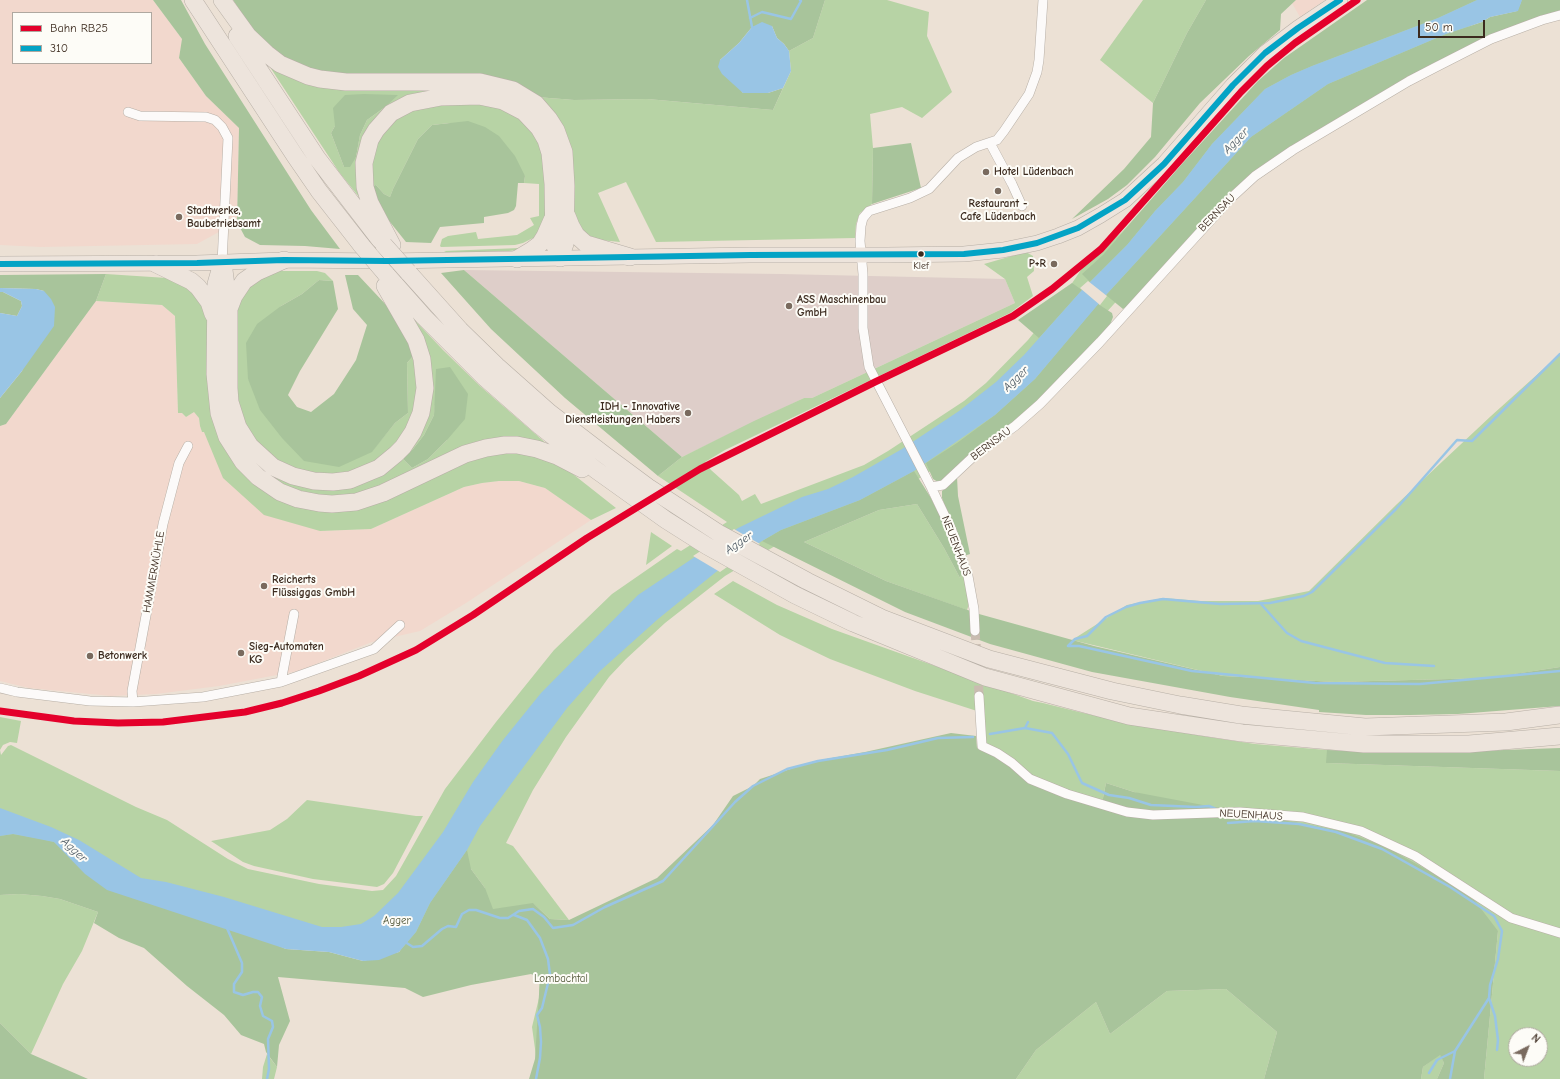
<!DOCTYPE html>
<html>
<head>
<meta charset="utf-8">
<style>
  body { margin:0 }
  #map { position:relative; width:1560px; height:1079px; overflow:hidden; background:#ece1d5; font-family:"Comic Neue",sans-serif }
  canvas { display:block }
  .legend { position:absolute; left:12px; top:12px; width:140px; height:52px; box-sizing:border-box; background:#fdfcf7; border:1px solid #afa8a0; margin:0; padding:5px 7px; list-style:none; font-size:12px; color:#3b2a1e }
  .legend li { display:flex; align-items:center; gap:8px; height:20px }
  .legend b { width:20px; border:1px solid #afa8a0 }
  .north { position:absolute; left:1508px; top:1027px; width:40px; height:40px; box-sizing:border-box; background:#fdfcf7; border:1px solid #afa8a0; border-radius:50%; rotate:42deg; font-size:11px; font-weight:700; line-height:16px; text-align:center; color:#3b2a1e }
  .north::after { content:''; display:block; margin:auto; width:14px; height:18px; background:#796a5e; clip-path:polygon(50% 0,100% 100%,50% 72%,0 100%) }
  .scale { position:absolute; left:1418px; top:20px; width:67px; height:18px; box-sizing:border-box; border:2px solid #3b2a1e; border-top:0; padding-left:5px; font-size:12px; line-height:14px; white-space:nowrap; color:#3b2a1e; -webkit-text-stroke:3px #fdfcf7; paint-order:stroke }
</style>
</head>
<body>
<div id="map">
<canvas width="1560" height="1079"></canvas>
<ul class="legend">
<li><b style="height:5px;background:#e4002b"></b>Bahn RB25</li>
<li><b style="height:5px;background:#03a3c5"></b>310</li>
</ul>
<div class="north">N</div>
<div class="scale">50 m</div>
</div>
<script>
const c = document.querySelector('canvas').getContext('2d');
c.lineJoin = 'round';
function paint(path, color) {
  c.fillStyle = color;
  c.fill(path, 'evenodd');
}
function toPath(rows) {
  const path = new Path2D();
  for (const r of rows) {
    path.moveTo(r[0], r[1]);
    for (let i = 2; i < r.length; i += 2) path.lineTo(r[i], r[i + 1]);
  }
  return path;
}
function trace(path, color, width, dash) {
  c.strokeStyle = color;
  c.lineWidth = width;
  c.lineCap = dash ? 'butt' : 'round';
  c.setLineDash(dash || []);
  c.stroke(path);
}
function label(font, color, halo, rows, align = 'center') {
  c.font = font + ' "Comic Neue",sans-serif';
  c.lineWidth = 4;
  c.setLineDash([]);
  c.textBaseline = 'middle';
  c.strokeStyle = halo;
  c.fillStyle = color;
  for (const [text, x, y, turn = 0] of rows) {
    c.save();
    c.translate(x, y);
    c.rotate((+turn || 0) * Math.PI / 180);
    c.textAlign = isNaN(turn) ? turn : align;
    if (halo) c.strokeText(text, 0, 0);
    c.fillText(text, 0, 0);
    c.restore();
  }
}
paint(toPath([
  [0,0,153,0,182,39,179,58,206,96,239,128,237,222,197,244,41,247,0,245],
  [13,13,151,13,151,63,13,63],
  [1296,0,1325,0,1300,17,1292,3],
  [96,301,162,305,175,316,178,413,182,413,186,417,194,412,199,417,200,426,202,432,204,431,320,531,371,529,464,487,482,483,499,481,519,481,545,488,591,520,466,603,420,631,372,642,298,671,219,686,156,694,111,696,29,688,0,681,0,426,6,424]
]), '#f2d8cd');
paint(toPath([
  [464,270,781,274,1005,279,1015,303,812,398,804,398,682,457]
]), '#decec9');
paint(toPath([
  [825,0,887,0,929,12,927,36,952,92,922,118,902,107,870,114,873,148,872,204,860,213,856,224,855,238,656,242,626,182,598,193,620,242,600,240,590,236,577,227,537,97,574,100,647,99,773,110,791,71,789,51,813,38],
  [1143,0,1206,0,1187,33,1153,103,1100,60],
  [1467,0,1527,0,1337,87,1153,261,1054,370,953,456,920,478,775,546,725,576,665,623,626,659,609,677,566,737,533,790,506,843,513,846,569,920,550,919,533,903,554,927,536,1056,532,1027,539,998,540,973,407,950,387,952,0,846,0,717,21,721,17,743,10,742,3,745,0,750,1,755,8,746,11,745,19,749,136,807,167,820,228,859,248,869,319,884,372,891,383,890,396,876,445,789,496,722,554,650,612,594,677,549,681,551,727,522,658,476,682,457,754,421,804,398,812,398,1015,303,1005,279,984,264,1026,252,1033,256,1034,271,1027,277,1033,296,1010,313,725,450,705,462,711,470,739,495,742,501,755,494,761,504,864,465,888,451,964,401,986,383,1028,340,1062,298,1083,267,1121,233,1260,80],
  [471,869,485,888,466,899],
  [264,58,465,86,542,126,472,93,378,120,367,207,339,172],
  [385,107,367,120,360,135,356,157,344,167,331,133,335,126],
  [486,103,523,119,542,146,548,211,538,238,533,238,523,243,515,245,441,247,440,246,442,239,448,236,476,232,478,239,517,235,534,225,530,218,539,216,539,184,524,183,525,176,450,123,432,125,418,139,393,189,390,197,384,194,376,185,372,186,370,171,375,144,390,122,422,105],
  [520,248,516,250,509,251,461,253,446,252,444,251],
  [280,271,317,271,325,273,333,281,319,280,302,294,281,306,248,379,372,451,395,423,408,413,407,363,414,355,419,388,409,425,390,452,358,471,317,476,278,463,251,438,237,401,236,303,257,277,268,272],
  [106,274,167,278,192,287,207,312,222,442,310,508,494,454,523,453,564,467,616,508,591,520,545,488,519,481,499,481,482,483,464,487,371,529,320,531,264,515,223,478,204,432,202,432,200,426,199,418,194,412,186,417,182,413,178,413,175,316,162,305,96,301],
  [407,312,443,350,480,386,555,451,540,446,425,467,349,498,289,491,246,459,223,370,258,461,355,483,422,421],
  [436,393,447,440,428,459,412,468,402,458,413,449,424,435,434,415],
  [1560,354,1560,667,1488,678,1335,682,1223,676,1072,640,1127,605,1163,598,1201,601,1258,601,1309,591,1397,504,1491,416],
  [917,504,944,548,960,578,963,570,970,601,967,610,886,581,804,542,879,510],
  [651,532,672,546,646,565],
  [733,581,777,605,832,629,1033,701,1043,703,1079,712,1136,725,1215,738,1255,744,1327,750,1327,763,1560,771,1560,1079,1484,1079,1498,931,1134,792,1106,783,1102,803,1032,777,985,744,977,711,915,691,830,659,780,635,714,594],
  [1516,1035,1540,1035,1540,1059,1516,1059],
  [307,800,416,816,423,816,393,873,384,884,377,887,313,879,254,866,243,862,211,841,270,830,287,819],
  [19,894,42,896,60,899,98,912,82,951,63,984,31,1054,0,1023,0,895],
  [1226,989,1277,1032,1264,1079,1016,1079,1036,1050,1096,1002,1110,1034,1167,991],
  [267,1054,277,1067,274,1079,262,1079,263,1067],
  [1440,1054,1444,1063,1437,1079,1421,1079,1423,1067]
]), '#b7d3a5');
paint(toPath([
  [153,0,181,0,205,44,311,210,340,249,305,246,260,245,245,237,237,222,239,128,206,96,179,58,182,39],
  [233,0,825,0,813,38,789,51,784,44,777,38,772,26,752,27,739,43,720,60,743,93,768,93,783,88,773,110,647,99,574,100,537,97,388,77,320,73,283,58,258,38],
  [1206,0,1296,0,1281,14,1280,30,1249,56,1200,103,1155,157,1127,185,1108,199,1072,219,1124,169,1151,137,1153,103,1187,33],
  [1367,0,1477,0,1438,18,1312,66,1291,75,1265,89,1212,144,1183,182,1155,211,1127,245,1090,282,1082,274,1103,255,1181,165,1258,81,1284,58],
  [1522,0,1560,0,1560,12,1511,28,1254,174,1129,305,1123,309,1106,295,1251,137,1328,84,1446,34,1482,22,1490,17,1517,11],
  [364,94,398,95,385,107,367,120,360,135,356,157,350,167,344,167,331,133,335,126,333,108,345,95],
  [468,121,485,127,499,136,515,156,525,176,524,183,518,183,516,206,514,210,508,213,484,217,484,223,440,227,431,243,406,242,382,212,372,186,376,185,384,194,390,197,393,189,418,139,432,125],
  [911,143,921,188,872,204,873,148],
  [464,270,682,457,658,476,565,398,491,329,441,273],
  [106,274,96,301,6,424,0,426,0,398,22,371,44,291,36,289,0,288,0,275],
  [345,275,358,275,389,308,409,341,414,355,407,363,408,413,395,423,372,452,339,467,304,461,282,438,260,410,248,379,246,343,257,324,281,306,302,294,319,280,333,281,338,309,300,371,288,395,297,407,311,412,334,394,356,360,367,325,353,309],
  [1072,283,1082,290,1039,338,1018,320],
  [0,292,3,292,21,301,22,306,17,316,0,313],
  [1098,304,1112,313,1113,317,1110,325,1091,346,1037,401,1012,424,943,481,938,482,933,479,926,463,957,443,995,415,1035,379],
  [450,367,468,394,465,419,447,440,428,459,412,468,402,458,413,449,424,435,434,415,436,369],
  [914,471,931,498,944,524,963,570,960,578,944,548,917,504,879,510,804,542,886,581,979,614,1094,646,1223,676,1335,682,1487,678,1560,667,1560,706,1458,714,1410,715,1366,715,1319,712,1319,710,1230,697,1092,672,990,644,905,612,762,541,781,530,860,500],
  [957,477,958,496,970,554,964,556,942,498,942,491],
  [951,733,976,736,977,748,996,755,1029,781,1102,803,1106,783,1134,792,1346,832,1386,847,1445,880,1475,901,1498,931,1484,1079,1437,1079,1444,1063,1440,1055,1423,1067,1421,1079,1264,1079,1277,1032,1226,989,1167,991,1110,1034,1096,1002,1036,1050,1016,1079,529,1079,535,1059,540,978,531,974,471,985,423,997,405,988,278,977,290,1021,279,1045,277,1067,266,1052,264,1044,241,1035,224,1015,187,986,144,948,119,938,94,923,98,912,60,899,42,896,19,894,0,895,0,836,13,834,42,839,54,842,66,853,286,949,329,952,363,961,399,952,416,932,430,903,467,850,471,869,485,888,493,909,533,903,550,919,569,920,657,878,713,825,733,796,753,786,760,779,815,761,865,752],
  [1560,748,1560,771,1326,763,1327,750,1419,753],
  [0,1023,31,1054,88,1079,0,1079]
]), '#a8c49b');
paint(toPath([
  [1477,0,1522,0,1518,11,1490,17,1482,22,1446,34,1328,84,1251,137,1106,295,1035,379,995,415,914,471,860,500,781,530,762,541,716,572,658,619,600,671,567,708,480,826,467,850,430,903,416,932,399,952,379,960,363,961,329,952,286,949,107,890,85,874,54,842,13,834,0,836,0,808,51,827,79,840,141,878,166,882,224,897,322,927,341,927,361,924,374,916,398,893,443,832,473,782,503,740,541,693,638,595,738,528,802,497,828,489,853,477,902,449,959,411,996,382,1024,355,1082,290,1127,245,1155,211,1183,182,1212,144,1265,89,1291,75,1312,66,1438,18],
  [762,22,772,26,777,38,784,44,789,51,791,71,783,88,768,93,743,93,722,74,718,67,720,60,739,43,752,27],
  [0,288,36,289,44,291,51,299,55,307,54,326,22,371,0,398,0,313,17,316,22,306,21,301,3,292,0,292]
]), '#99c5e5');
paint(toPath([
  [1088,281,1107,296,1100,305,1080,288],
  [734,529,760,544,720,572,693,556]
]), '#ece1d5');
trace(toPath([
  [747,0,752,27],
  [750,18,762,12,791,19,801,1,800,0],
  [1261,604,1287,633,1301,641,1385,663,1434,666],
  [1068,646,1075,639,1087,636,1106,617,1126,607,1140,603,1163,599,1220,604,1270,603,1304,596,1312,592,1396,509,1457,440,1472,441,1560,354],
  [1068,646,1079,646,1192,671,1315,683,1420,684,1560,671],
  [1025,728,1052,733,1068,754,1082,783,1109,795,1129,798,1151,805,1196,807,1209,806,1216,809],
  [990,734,1025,728,1028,722],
  [1228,823,1255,821,1299,824,1336,832,1382,849,1450,887,1494,916,1502,931,1498,959,1490,985,1489,998,1455,1051,1437,1060,1429,1073],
  [514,915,527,920,540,938,548,959,550,975,542,1008,537,1015,540,1027,541,1042,540,1058,536,1079],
  [227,928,242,963,242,972,234,984,234,992,243,995,253,992,258,992,262,997,260,1006,263,1016,272,1021,273,1027,268,1039,269,1069,267,1079],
  [405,942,413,947,422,946,442,929,448,926,456,927,462,914,469,910,476,910,500,918,508,918,519,911,533,909,544,917,553,928,573,925,605,907,663,881,735,802,753,786,787,769,818,761,887,750,938,738,973,737],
  [1489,998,1495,1016,1498,1040,1497,1050],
  [1450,1079,1455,1051]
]), '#99c5e5', 2.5);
trace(toPath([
  [975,631,977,656],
  [978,672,979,696]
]), '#c9bcb0', 9, [9, 4.5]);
const minor = toPath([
  [128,112,140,116,206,117,215,120,222,127,228,138,222,263],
  [990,143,1012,184,1022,206],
  [931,487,943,485,975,455,1015,426,1040,404,1100,342,1230,199,1255,176,1293,150,1409,81,1436,67,1491,39,1542,20,1560,15],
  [975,631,974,609,968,576,952,531,931,487,869,367,863,328,863,274,860,241,861,226,863,218,869,211,910,198,929,189,958,158,976,147,997,140,1004,131,1029,94,1037,72,1039,60,1043,0],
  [281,682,294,614],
  [0,688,17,692,90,701,133,702,203,697,281,682,374,649,400,625],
  [979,696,982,746,997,753,1012,763,1030,779,1067,794,1127,812,1153,815,1240,812,1303,817,1361,831,1415,856,1511,918,1560,933],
  [133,702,132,691,163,524,179,463,188,446]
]);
const primary = toPath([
  [0,264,197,263,284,260,387,261,750,255,887,255,964,254,1003,250,1037,243,1058,236,1078,228,1101,215,1125,200,1164,164,1233,85,1265,53,1298,28,1340,0]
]);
const motorway = toPath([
  [193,0,295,156,319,191,362,246],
  [222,0,248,36,267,54,280,64,308,76,320,79,346,82,480,82,513,90,536,104,549,119,556,130,564,152,566,186,565,244,560,258],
  [237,36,317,158,380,240],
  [567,216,571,226,576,235,586,244,630,257],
  [392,245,370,203,365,187,364,163,370,140,376,130,391,113,410,103,441,97,479,96,503,101,524,112,539,128,546,140,550,153,553,184,554,244,560,258],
  [517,259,532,250,540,244,545,236,552,220],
  [222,263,216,284,215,374,219,413,227,437,243,462,258,477,280,492,298,499,319,503,332,504,356,502,383,493,465,454,486,448,505,445,517,445,537,449,557,456,582,469],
  [156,264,191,281,198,287,209,302,213,314],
  [224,270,229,309,229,388,230,402,238,427,250,446,273,467,293,476,314,481,333,482,350,480,379,468,396,454,403,447,413,432,421,413,425,388,422,359,416,340,385,286],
  [408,272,460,330,497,366,550,413,606,456,648,487,720,534,807,581,884,619,989,659,1112,691,1180,705,1241,715,1365,727,1506,722,1560,715],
  [385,273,424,317,484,377,540,426,596,470,666,520,707,546,795,595,853,623,985,677,1129,716,1242,733,1364,744,1469,744,1560,736],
  [229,309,234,296,244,281,257,272,284,260]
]);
trace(minor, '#b7afa6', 10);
trace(primary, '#b7afa6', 16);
trace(motorway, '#b7afa6', 18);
trace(minor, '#fcfaf9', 9);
trace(primary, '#ede4dc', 15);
trace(motorway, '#ede4dc', 17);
const motorwayBridge = toPath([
  [384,245,408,272],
  [362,246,385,273]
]);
trace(motorwayBridge, '#b7afa6', 18, []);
trace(motorwayBridge, '#ede4dc', 17);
trace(toPath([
  [0,264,197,263,284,260,387,261,750,255,964,254,1003,250,1037,243,1078,228,1125,200,1164,164,1233,85,1265,53,1298,28,1340,0]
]), '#03a3c5', 6);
trace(toPath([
  [0,711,74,721,118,723,163,722,245,712,282,703,319,691,359,676,416,650,473,615,587,538,700,469,875,382,1013,316,1052,289,1101,249,1241,92,1267,66,1295,43,1357,0]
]), '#e4002b', 7);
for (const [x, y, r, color] of [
  [986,172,4,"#796a5e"],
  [998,191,4,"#796a5e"],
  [179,217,4,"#796a5e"],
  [921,254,3.5,"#3b2a1e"],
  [1054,264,4,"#796a5e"],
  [789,306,4,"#796a5e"],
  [688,413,4,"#796a5e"],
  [264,586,4,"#796a5e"],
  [241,653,4,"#796a5e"],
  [90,656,4,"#796a5e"]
]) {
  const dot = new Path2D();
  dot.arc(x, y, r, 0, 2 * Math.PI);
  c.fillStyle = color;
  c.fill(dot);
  trace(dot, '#fdfcf7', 1.5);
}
label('10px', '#3b2a1e', '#fdfcf7', [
  ["Klef",921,266]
]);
label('bold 11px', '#3b2a1e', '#fdfcf7', [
  ["Hotel Lüdenbach",994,172],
  ["Restaurant -",998,204,"center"],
  ["Cafe Lüdenbach",998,217,"center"],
  ["Stadtwerke,",187,211],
  ["Baubetriebsamt",187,224],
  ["P+R",1046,264,"right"],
  ["ASS Maschinenbau",797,300],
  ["GmbH",797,313],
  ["IDH - Innovative",680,407,"right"],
  ["Dienstleistungen Habers",680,420,"right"],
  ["Reicherts",272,580],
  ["Flüssiggas GmbH",272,593],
  ["Sieg-Automaten",249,647],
  ["KG",249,660],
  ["Betonwerk",98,656]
], 'left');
label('11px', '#3b2a1e', '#fdfcf7', [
  ["BERNSAU",1217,213,-46],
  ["BERNSAU",991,444,-37],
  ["NEUENHAUS",956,546,69],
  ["HAMMERMÜHLE",154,572,-80],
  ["NEUENHAUS",1251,815,3]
]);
label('11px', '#53593a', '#fdfcf7', [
  ["Agger",397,921],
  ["Lombachtal",561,979]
]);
label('italic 12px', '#505c66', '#fdfcf7', [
  ["Agger",1236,141,-46],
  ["Agger",1016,379,-44],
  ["Agger",739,543,-34],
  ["Agger",74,850,43]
]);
</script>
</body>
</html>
